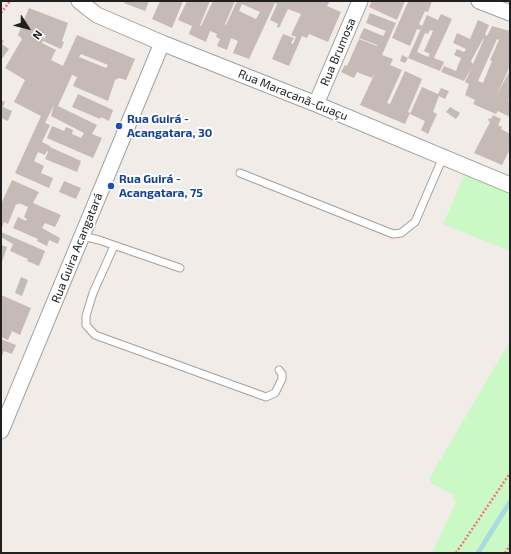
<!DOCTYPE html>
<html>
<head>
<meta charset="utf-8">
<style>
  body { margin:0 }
  #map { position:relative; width:511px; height:554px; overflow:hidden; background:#f1ece7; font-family:"Exo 2",sans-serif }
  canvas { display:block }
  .frame { position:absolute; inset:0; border:2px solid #202020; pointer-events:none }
  .north { position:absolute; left:8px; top:8px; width:40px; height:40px; -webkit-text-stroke:3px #fff; paint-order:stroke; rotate:126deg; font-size:11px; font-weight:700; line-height:16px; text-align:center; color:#202020 }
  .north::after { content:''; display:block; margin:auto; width:14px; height:18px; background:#202020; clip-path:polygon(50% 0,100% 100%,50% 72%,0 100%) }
</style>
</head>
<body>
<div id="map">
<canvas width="511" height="554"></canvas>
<div class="frame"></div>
<div class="north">N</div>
</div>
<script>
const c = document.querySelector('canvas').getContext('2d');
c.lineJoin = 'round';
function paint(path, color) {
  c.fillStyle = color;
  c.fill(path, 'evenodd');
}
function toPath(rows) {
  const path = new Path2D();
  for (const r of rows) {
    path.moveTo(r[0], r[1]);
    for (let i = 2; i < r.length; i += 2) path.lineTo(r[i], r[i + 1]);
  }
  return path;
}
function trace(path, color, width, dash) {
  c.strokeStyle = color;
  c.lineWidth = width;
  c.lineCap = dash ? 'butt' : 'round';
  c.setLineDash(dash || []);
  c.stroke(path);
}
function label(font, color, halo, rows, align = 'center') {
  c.font = font + ' "Exo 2",sans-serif';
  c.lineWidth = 4;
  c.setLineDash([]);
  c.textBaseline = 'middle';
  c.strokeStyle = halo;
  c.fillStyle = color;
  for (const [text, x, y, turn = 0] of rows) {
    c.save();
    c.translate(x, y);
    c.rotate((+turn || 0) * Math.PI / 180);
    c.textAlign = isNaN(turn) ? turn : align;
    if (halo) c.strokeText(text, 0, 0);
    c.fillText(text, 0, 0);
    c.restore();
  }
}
paint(toPath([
  [468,175,510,193,510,251,443,224,463,178],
  [510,341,510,553,432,553,456,502,452,494,431,483,430,477]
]), '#cbf9c6');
trace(toPath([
  [478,553,510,502]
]), '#a9dbdd', 5);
paint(toPath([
  [125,1,149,1,145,11,124,3],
  [183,1,172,28,152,19,160,1],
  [187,1,210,1,200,25,201,26,213,1,235,1,225,24,226,25,237,1,330,1,327,6,341,12,328,42,309,34,307,38,302,36,289,66,272,59,283,34,294,38,291,43,293,44,296,37,291,35,301,14,288,9,279,28,277,27,278,24,270,20,277,4,275,3,249,59,233,53,238,41,231,38,227,50,217,46,220,39,216,37,217,34,210,31,206,42,189,34,192,26,178,20],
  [242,4,260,12,256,19,239,11],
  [372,1,432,1,428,12,425,11,419,24,422,26,420,30,417,29,410,46,392,38,408,2,405,1,397,20,369,7],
  [29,8,68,23,62,41,64,42,61,49,43,41,46,35,42,34,41,36,44,38,42,43,56,50,51,60,63,66,77,35,135,59,126,80,119,78,115,80,108,101,73,86,77,77,72,75,58,106,97,125,92,134,102,138,93,158,47,138,52,126,64,131,66,127,73,130,72,134,81,138,84,133,51,116,54,105,45,123,50,125,42,142,50,146,50,147,81,161,77,172,45,159,48,152,47,151,45,155,38,152,34,161,44,166,41,173,53,178,49,188,15,173,41,116,14,102,25,80,5,68,22,39,18,35],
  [81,54,108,65,106,68,79,57],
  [370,13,396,23,382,55,393,59,390,65,402,70,387,103,390,104,405,71,422,79,408,112,410,113,405,124,360,105,376,71,372,78,357,72,354,78,341,72,345,65,347,66,359,39,377,46,377,45,359,38,364,28,383,36,386,31,366,23],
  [441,14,452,19,434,58,444,62,440,71,408,58,405,63,400,61,402,55,408,58,427,15,438,20],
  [430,30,433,31,424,51,430,54,428,57,417,52,425,33,428,34],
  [478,20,489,25,485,34,487,36,492,26,510,31,510,66,497,95,510,70,510,96,508,100,510,101,510,117,498,111,496,114,473,104,475,100,465,95,469,84,465,82,472,67,464,81,441,72,444,66,456,71,461,58,454,55,457,49,464,52,466,49,453,43,457,33,470,39],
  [483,39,484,39,473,64,471,61],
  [497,39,499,40,490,60,492,61,483,83,478,81],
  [1,39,4,41,2,44,9,49,1,60],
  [422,87,438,94,441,88,449,91,445,99,439,96,433,112,437,114,428,134,421,130,425,121,410,114],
  [78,94,113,110,109,121,101,117,100,119,72,107],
  [1,100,5,102,3,107,12,111,8,121,1,118],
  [450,107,460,113,456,119,446,112],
  [493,115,501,119,498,125,502,127,501,129,510,134,510,149,502,165,474,153,490,122,488,120,489,118,491,119],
  [12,180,39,192,33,203,61,215,55,227,45,223,42,228,60,238,58,244,49,240,47,246,37,241,38,239,13,228,18,217,26,221,27,219,24,217,28,207,19,203,18,205,16,204,8,224,4,222,1,230,1,204],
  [64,181,81,188,76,199,59,192],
  [1,232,45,251,39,266,27,261,28,259,10,251,13,244,1,237],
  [1,245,7,247,1,265],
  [21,277,28,280,22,296,15,293],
  [1,295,31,308,20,335,12,331,8,340,1,337],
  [1,339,16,345,12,354,4,351,1,359]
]), '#c5bab6');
const lane = toPath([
  [240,173,393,234,401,233,415,222,443,157],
  [82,236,99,240,180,268],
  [114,246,93,293,86,316,86,325,95,335,266,397,275,393,282,379,282,374,279,370]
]);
const street = toPath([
  [79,1,97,15,162,43,316,104,510,185],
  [479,1,510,13],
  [316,104,360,1],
  [1,431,162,43]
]);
trace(lane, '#a1a1a1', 9);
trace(street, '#a1a1a1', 17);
trace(toPath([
  [1,13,10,1],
  [456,553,510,473],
  [505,553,510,545]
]), '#f7727d', 2.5, [2, 2]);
trace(lane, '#fff', 7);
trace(street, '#fff', 15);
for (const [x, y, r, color] of [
  [119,126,4,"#1a4fb4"],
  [111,186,4,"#1a4fb4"]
]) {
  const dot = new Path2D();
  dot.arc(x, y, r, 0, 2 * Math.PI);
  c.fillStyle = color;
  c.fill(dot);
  trace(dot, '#fff', 1.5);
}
label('12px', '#202020', '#fff', [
  ["Rua Brumosa",338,52,-67],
  ["Rua Maracanã-Guaçu",293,95,22],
  ["Rua Guira Acangatará",77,248,-68]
]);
label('bold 12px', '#164399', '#fff', [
  ["Rua Guirá -",127,119],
  ["Acangatara, 30",127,133],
  ["Rua Guirá -",119,179],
  ["Acangatara, 75",119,193]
], 'left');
</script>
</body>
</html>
